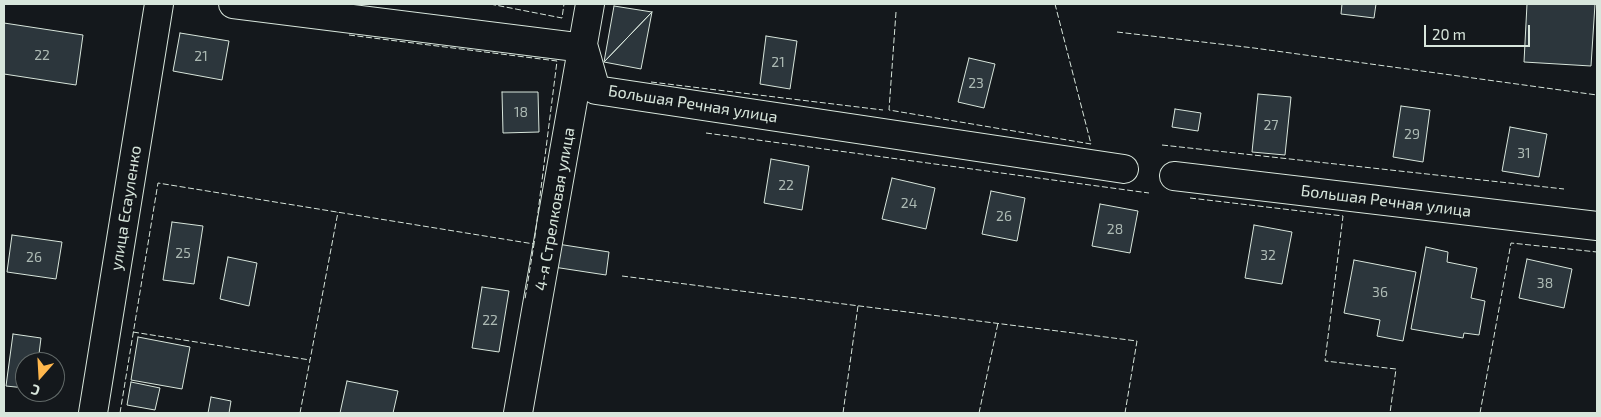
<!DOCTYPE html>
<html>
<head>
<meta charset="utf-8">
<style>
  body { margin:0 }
  #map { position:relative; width:1601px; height:417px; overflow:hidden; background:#14181c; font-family:"Exo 2",sans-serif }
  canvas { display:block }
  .frame { position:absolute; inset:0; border:5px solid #d8e6dc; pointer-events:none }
  .north { position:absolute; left:15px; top:352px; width:50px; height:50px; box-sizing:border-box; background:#14181c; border:1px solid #626a69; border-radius:50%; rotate:199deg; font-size:14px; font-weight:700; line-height:20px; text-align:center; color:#d8e6dc }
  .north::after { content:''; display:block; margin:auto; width:18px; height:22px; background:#ffb74d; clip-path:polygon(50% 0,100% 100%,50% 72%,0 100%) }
  .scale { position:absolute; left:1424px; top:25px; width:106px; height:22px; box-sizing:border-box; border:2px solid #d8e6dc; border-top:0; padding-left:6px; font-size:15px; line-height:18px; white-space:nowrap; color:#d8e6dc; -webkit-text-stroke:4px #14181c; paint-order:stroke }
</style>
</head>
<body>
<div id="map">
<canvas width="1601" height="417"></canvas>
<div class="frame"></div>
<div class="north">С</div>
<div class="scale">20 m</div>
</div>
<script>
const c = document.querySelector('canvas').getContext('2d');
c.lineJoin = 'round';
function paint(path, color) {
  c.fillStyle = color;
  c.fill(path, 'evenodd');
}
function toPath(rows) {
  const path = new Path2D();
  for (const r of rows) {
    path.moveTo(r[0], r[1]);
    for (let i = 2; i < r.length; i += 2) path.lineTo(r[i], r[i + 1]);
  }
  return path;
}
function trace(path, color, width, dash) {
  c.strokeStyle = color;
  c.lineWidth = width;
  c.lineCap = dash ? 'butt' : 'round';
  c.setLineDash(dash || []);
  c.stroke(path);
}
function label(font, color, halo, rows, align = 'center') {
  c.font = font + ' "Exo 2",sans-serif';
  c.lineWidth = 4;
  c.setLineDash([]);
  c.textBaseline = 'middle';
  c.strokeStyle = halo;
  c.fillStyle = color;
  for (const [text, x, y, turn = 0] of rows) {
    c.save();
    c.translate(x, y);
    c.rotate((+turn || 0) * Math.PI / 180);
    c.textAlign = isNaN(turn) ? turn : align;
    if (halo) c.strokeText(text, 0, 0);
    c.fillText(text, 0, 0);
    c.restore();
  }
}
const building = toPath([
  [1342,4,1376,4,1374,18,1341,14,1342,4],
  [1527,4,1595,4,1591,66,1524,62,1527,4],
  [614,6,652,12,604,62,614,6],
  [652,12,641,69,604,62,652,12],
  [4,23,83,35,76,85,4,74,4,23],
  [180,33,229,41,222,80,173,71,180,33],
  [766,36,797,41,790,89,760,84,766,36],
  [969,58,995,64,984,108,958,102,969,58],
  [502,92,538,92,539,132,503,133,502,92],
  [1258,94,1291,97,1285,155,1252,152,1258,94],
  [1401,106,1430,110,1423,162,1393,157,1401,106],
  [1175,109,1201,113,1198,131,1172,127,1175,109],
  [1510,127,1547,134,1539,177,1502,171,1510,127],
  [771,159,809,166,802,210,764,203,771,159],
  [892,178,935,188,926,229,882,219,892,178],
  [991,191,1025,198,1017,241,982,234,991,191],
  [1100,204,1138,211,1130,253,1092,246,1100,204],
  [172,222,203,226,194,284,163,280,172,222],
  [1254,225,1292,232,1282,284,1245,278,1254,225],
  [12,235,62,242,56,279,7,272,12,235],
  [551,243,609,252,606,275,547,266,551,243],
  [1426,247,1448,252,1447,262,1477,268,1471,298,1485,301,1479,335,1464,333,1463,338,1411,329,1426,247],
  [228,257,257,263,249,306,220,299,228,257],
  [1527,259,1572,269,1564,308,1519,298,1527,259],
  [1354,260,1416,272,1403,341,1377,336,1380,320,1344,313,1354,260],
  [482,287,509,291,499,352,472,348,482,287],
  [13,334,41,338,38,362,25,362,25,388,6,386,13,334],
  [138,337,190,347,182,389,131,380,138,337],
  [347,381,398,391,393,413,340,413,347,381],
  [131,382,160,388,155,410,127,405,131,382],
  [211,397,231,401,229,413,208,413,211,397]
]);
paint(building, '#2c363c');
trace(building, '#d8e6dc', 1);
const minor = toPath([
  [233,4,584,48,596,90,1124,169],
  [1174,176,1597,226],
  [93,413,159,4],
  [518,413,590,4]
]);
trace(minor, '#d8e6dc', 30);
trace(minor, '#14181c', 28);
trace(toPath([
  [490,4,562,18,564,4],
  [896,12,889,110,1091,144,1055,4],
  [1117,32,1254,48,1597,95],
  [349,35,557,61,534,244],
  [651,82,883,110],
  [706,133,1149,193],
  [1162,145,1564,189],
  [1190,198,1343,216,1325,361,1396,369,1390,413],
  [622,276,1137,341,1125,413],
  [133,332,310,360],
  [120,413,158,183,534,244,525,299],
  [300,413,338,212],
  [843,413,858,306],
  [979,413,998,323],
  [1480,413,1511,243,1597,252]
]), '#d8e6dc', 1, [6, 2.5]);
label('14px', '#adbab4', null, [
  ["22",42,55],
  ["21",201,56],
  ["21",778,62],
  ["23",976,83],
  ["18",521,112],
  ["27",1271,125],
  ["29",1412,134],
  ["31",1524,153],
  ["22",786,185],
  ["24",909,203],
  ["26",1004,216],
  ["28",1115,229],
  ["25",183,253],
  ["32",1268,255],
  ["26",34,257],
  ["38",1545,283],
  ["36",1380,292],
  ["22",490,320]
]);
label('16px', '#d8e6dc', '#14181c', [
  ["Большая Речная улица",693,104,9],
  ["Большая Речная улица",1386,201,7],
  ["улица Есауленко",126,208,-81],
  ["4-я Стрелковая улица",555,209,-80]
]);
</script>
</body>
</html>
